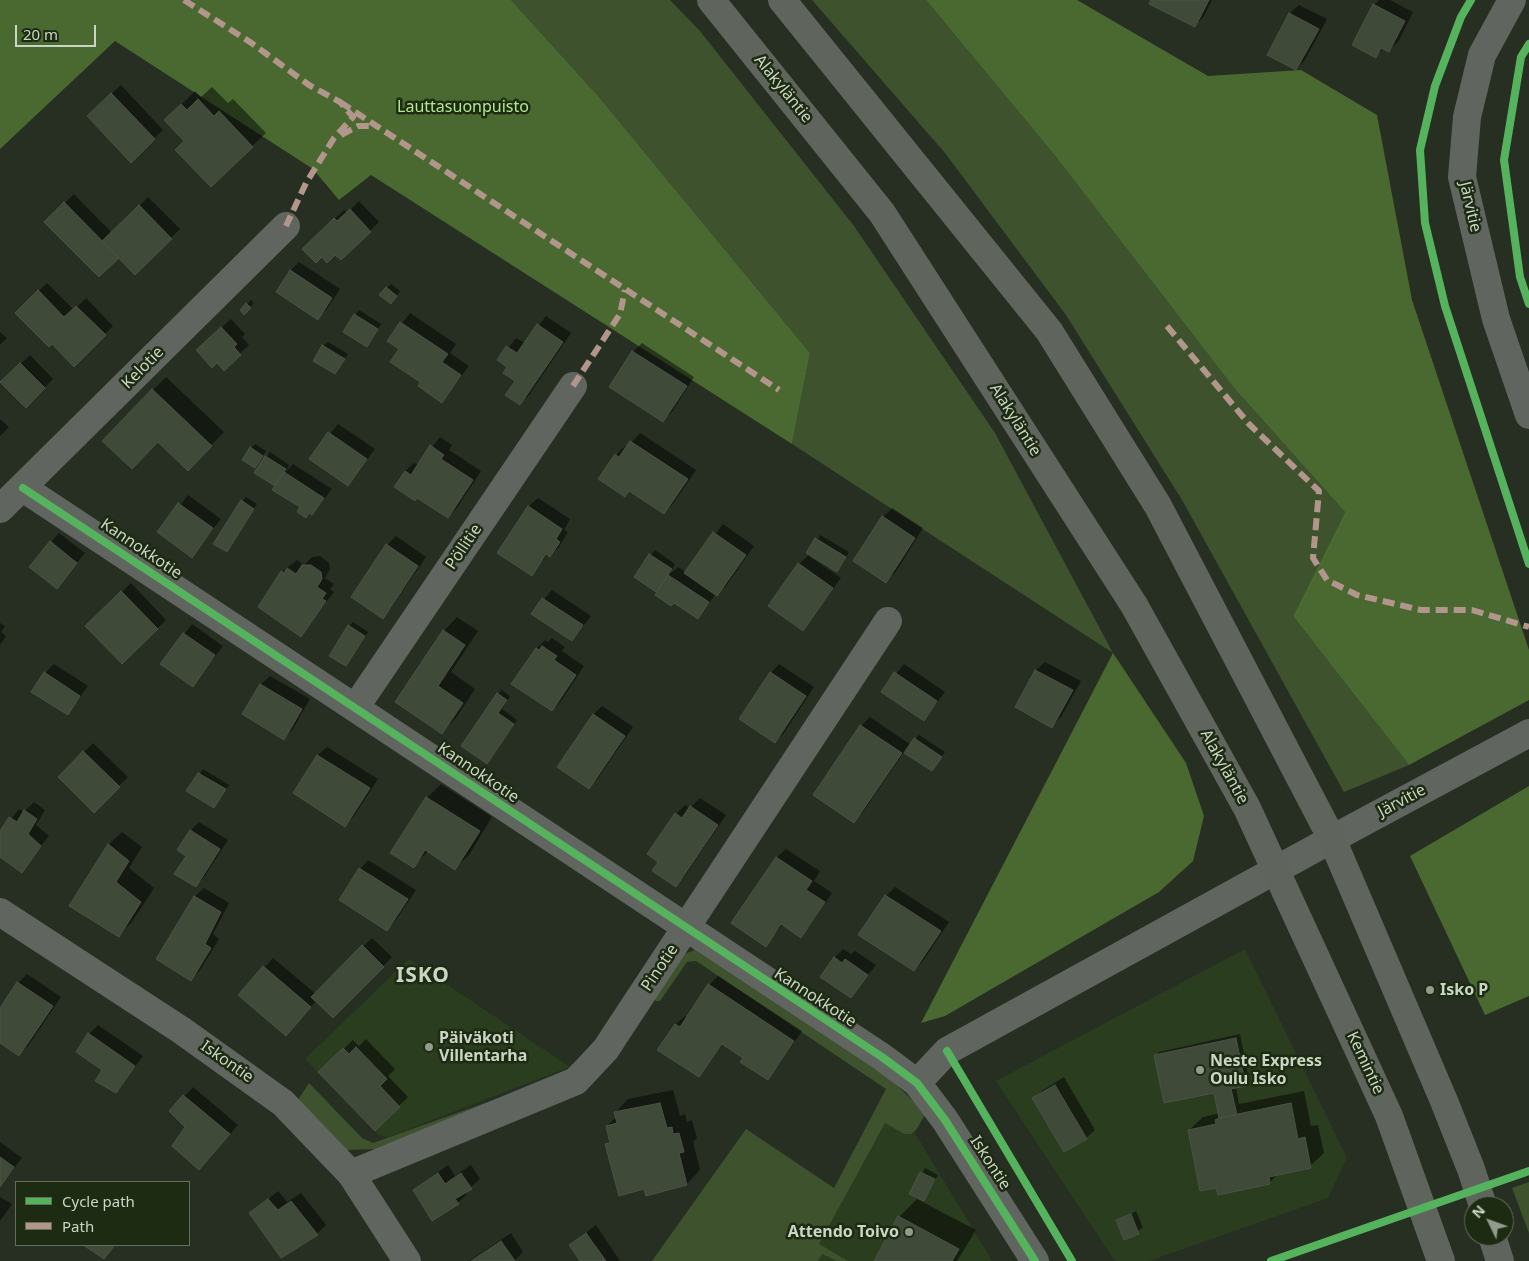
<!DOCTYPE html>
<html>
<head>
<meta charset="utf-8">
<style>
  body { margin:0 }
  #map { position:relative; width:1529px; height:1261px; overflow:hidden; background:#272f22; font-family:"Noto Sans",sans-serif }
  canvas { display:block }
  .legend { position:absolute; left:15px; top:1181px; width:175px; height:65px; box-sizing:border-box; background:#1d2b12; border:1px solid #636f5a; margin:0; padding:6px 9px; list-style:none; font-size:15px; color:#cbd5c5 }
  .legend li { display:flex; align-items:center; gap:10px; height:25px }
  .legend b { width:25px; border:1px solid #636f5a }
  .north { position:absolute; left:1464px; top:1196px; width:50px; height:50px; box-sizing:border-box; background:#1d2b12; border:1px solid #636f5a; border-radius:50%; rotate:312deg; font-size:14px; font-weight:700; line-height:20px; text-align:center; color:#cbd5c5 }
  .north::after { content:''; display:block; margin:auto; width:18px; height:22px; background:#929b8c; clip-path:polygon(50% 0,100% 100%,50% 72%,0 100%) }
  .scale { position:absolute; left:15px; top:25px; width:81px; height:22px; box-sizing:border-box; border:2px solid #cbd5c5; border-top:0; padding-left:6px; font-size:15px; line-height:18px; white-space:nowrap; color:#cbd5c5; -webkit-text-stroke:4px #1d2b12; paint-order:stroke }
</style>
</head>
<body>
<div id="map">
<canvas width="1529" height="1261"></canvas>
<ul class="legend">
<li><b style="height:6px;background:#56b35d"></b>Cycle path</li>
<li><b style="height:6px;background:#b2968c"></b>Path</li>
</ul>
<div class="north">N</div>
<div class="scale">20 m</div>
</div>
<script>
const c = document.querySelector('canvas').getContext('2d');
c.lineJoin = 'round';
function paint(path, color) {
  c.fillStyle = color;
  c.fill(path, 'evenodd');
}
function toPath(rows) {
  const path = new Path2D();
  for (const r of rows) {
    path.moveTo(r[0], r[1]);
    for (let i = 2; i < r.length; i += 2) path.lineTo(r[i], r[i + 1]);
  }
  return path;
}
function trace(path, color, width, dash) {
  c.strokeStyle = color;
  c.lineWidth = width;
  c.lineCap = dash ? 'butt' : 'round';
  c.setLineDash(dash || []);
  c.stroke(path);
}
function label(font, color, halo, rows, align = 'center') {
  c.font = font + ' "Noto Sans",sans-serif';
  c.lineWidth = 5;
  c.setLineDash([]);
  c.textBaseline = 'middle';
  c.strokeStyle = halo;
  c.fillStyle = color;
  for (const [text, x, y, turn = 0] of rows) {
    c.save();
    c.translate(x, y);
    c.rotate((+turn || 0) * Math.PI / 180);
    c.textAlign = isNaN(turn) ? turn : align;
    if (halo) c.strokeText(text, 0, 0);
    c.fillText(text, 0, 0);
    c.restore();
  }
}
paint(toPath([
  [1245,949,1347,1158,1328,1198,1149,1261,1115,1261,996,1081],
  [409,959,570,1067,388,1137,379,1135,305,1059],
  [886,1089,921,1143,992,1261,796,1261]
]), '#2b3d1f');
paint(toPath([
  [511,0,670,0,700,31,854,226,995,433,1113,653,792,444,810,353,599,97],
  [812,0,926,0,1056,157,1234,388,1345,512,1293,616,1409,765,1344,792,1182,500,1066,315,945,153],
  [695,950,890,1079,926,1113,916,1130,911,1134,904,1134,885,1123,819,1244,848,1261,837,1261,822,1254,818,1261,652,1261,746,1129,834,1188,886,1089,696,961,687,962,660,1001,656,1001,652,997,679,956],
  [572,1064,577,1067,566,1076,375,1149,347,1150,296,1103,309,1083,362,1138,373,1143,563,1075],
  [1529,1182,1529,1233,1512,1188]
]), '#3d522d');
paint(toPath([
  [0,0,511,0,599,97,810,353,792,444,371,175,339,200,313,169,115,41,0,149],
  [926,0,1077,0,1208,76,1301,70,1377,115,1412,300,1529,650,1529,700,1409,765,1293,616,1345,512,1234,388,1056,157],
  [1113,653,1186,763,1204,816,1193,861,1159,892,945,1016,921,1023],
  [1529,786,1529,996,1485,1015,1410,856]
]), '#4a6931');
paint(toPath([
  [1153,0,1212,0,1204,16,1195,25],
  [1379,0,1390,0,1413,12,1398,42,1389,50,1384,48,1376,56,1374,5],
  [1299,5,1327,19,1305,60,1296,69,1269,54,1290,13],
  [121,85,163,130,131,161,88,116],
  [212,87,228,103,233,99,266,133,211,185,186,141,179,107,195,91,201,97],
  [74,194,112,233,148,197,180,229,135,273,119,256,46,222],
  [359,201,379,222,341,259,335,253,322,256,304,249,344,210,347,213],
  [299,262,340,289,327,309,318,318,290,271],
  [47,283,74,310,86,298,113,326,74,365,17,313],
  [391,284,400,291,395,298,387,288],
  [251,300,254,303,244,313,241,310],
  [359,310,381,324,367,345,345,331],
  [410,313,456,344,450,353,469,366,442,401,422,382,401,349,389,340],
  [546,316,571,333,529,395,520,404,516,381,509,367,499,360,516,338,525,343],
  [231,319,245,334,242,337,249,345,224,369,206,341],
  [0,332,7,338,0,345],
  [328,342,348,354,335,373,323,346],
  [642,343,694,377,672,412,663,420,633,352],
  [30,355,53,379,26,406,2,382],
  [166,377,224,432,188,469,158,441,153,390],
  [0,419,9,427,0,436],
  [338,424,375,449,348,484,311,458],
  [640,433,696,470,673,504,664,513,630,490,625,495,600,479,616,455,625,446,627,447],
  [440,437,452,445,449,450,481,471,457,508,448,517,405,471,414,463,418,465],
  [255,444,266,451,259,462,251,448],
  [270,452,289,465,286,472,293,464,332,489,312,514,310,512,306,516,301,507,276,486,256,473],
  [188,495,221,519,192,556,159,532],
  [246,497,257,504,231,546,242,501],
  [538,498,570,519,564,530,568,532,559,547,550,556,548,554,532,574,529,506],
  [892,508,923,528,895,573,886,581,883,517],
  [723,524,754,546,726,586,716,594,697,617,660,587,656,591,635,577,655,550,675,564,670,574,678,567,686,572],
  [59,533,85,553,57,587,51,542],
  [820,535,849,552,841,566,811,555,809,556,841,578,803,629,799,564,810,554],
  [396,536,426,557,391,608,382,617,387,545],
  [320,556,329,563,330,569,325,578,334,584,330,589,334,592,301,635,282,572,297,560,304,565,312,557],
  [131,583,166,620,122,663,87,626],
  [552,590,591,616,572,640,533,613],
  [457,617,478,631,451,672,475,689,456,718,442,732,397,702,444,631],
  [353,622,368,632,346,665,349,626],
  [0,623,5,626,1,632,6,636,0,645],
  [192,624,223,646,193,685,162,664],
  [552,638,565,647,562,651,584,666,561,701,552,710,536,649,545,640,548,642],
  [1045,662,1081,681,1061,717,1052,726,1016,707,1036,670],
  [54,664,88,686,67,714,45,673],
  [779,664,814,687,784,733,775,742,771,673],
  [904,664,945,692,924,719,883,691],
  [270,676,310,699,293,729,284,738,243,714,261,684],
  [502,690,510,696,502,709,517,720,487,763,498,694],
  [602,706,633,727,598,778,589,787,559,766,594,714],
  [870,717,911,745,919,735,945,752,932,770,904,752,863,812,854,821,861,726],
  [93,743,128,777,94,811,59,777],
  [327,747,378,779,354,816,345,825,295,793,318,755],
  [203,769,229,785,214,807,188,791],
  [441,784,492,817,469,855,455,868,428,851,414,866,392,852,427,798],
  [700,798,726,815,684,877,675,886,660,861,649,854,676,814,685,805,690,808],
  [34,802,45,810,36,825,49,836,21,871,0,856,0,833,19,809,24,812],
  [199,822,228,840,204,877,196,886,187,855,190,831],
  [122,832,142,847,129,868,154,888,132,922,119,935,108,845],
  [786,849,820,871,814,881,832,893,809,927,801,936,783,924,766,945,733,923,777,857],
  [368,860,416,890,396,920,387,929,360,869],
  [895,887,949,922,923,961,914,970,860,935,886,896],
  [204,888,229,903,213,934,219,939,200,970,191,979,157,958,195,896],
  [372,938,392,957,333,1017,317,1000,286,1034,240,995,273,958,316,994],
  [843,949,851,954,855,951,876,965,851,997,834,958],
  [27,974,61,997,28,1046,19,1055,0,1042,0,1011,18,983],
  [718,976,802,1031,776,1069,767,1078,744,1057,724,1043,699,1076,659,1050,676,1024,685,1016,688,1018,709,985],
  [98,1025,143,1056,116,1092,104,1070,89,1034],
  [1240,1034,1249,1080,1245,1084,1236,1087,1239,1104,1304,1091,1311,1126,1318,1125,1324,1153,1310,1166,1279,1173,1270,1182,1189,1130,1203,1117,1220,1113,1215,1091,1155,1056,1159,1052],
  [366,1039,395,1069,388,1076,408,1097,375,1129,320,1072,353,1040,359,1046],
  [1064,1077,1095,1130,1086,1138,1034,1098,1043,1090],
  [193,1087,238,1125,208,1160,187,1127,171,1111],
  [673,1090,680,1116,685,1114,687,1122,692,1120,697,1138,693,1142,700,1170,687,1184,647,1195,645,1187,607,1145,611,1141,607,1126,616,1117,615,1113,628,1099],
  [0,1142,22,1158,0,1185],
  [448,1165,455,1176,471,1165,480,1179,465,1192,467,1194,458,1203,414,1190],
  [925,1168,938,1175,923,1200,911,1194],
  [278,1191,287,1202,301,1193,326,1225,317,1234,251,1214],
  [0,1197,12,1204,0,1221],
  [917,1199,976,1230,957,1261,875,1261,899,1217],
  [1136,1211,1143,1228,1125,1238,1118,1221],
  [596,1225,620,1261,581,1261,570,1245],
  [511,1233,523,1252,514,1261,469,1261],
  [85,1245,116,1245,104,1258]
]), '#0007');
const building = toPath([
  [1151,0,1209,0,1195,27,1149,4,1151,0],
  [1373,4,1405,21,1389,52,1381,48,1376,58,1352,45,1373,4],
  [1289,13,1319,29,1296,70,1267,55,1289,13],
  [111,93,155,139,131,163,87,116,111,93],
  [198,99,214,116,219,111,253,147,211,187,175,150,184,141,164,120,181,104,187,110,198,99],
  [64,202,119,258,99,277,44,222,64,202],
  [139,205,172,239,135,275,102,241,139,205],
  [350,209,371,232,341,260,335,255,327,263,322,257,316,263,302,249,334,218,337,221,350,209],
  [290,270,332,298,318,320,276,292,290,270],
  [386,287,397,296,391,304,379,295,386,287],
  [38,290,64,317,76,306,106,335,74,367,52,344,49,347,15,313,38,290],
  [246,303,251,308,244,315,240,310,246,303],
  [354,314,378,329,367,347,343,332,354,314],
  [400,322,448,354,442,362,461,375,442,403,418,386,420,382,390,362,399,349,387,341,400,322],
  [537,324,563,342,520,405,505,395,515,381,503,373,507,367,497,360,506,346,517,353,537,324],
  [221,327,237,344,234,347,241,355,224,371,217,363,212,368,196,350,221,327],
  [322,345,345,359,335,374,313,361,322,345],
  [632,351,687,386,663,422,609,387,632,351],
  [20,363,45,388,26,408,0,382,20,363],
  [152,389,212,446,188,471,158,442,132,469,102,441,152,389],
  [328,432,367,459,348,486,309,459,328,432],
  [630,441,688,479,664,514,629,491,625,497,598,479,615,454,619,457,630,441],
  [430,445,444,455,441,459,473,480,448,518,417,498,415,501,394,487,405,471,411,475,430,445],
  [250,447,263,456,255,468,242,460,250,447],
  [265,456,286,469,275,486,254,473,265,456],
  [284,472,324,498,312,515,309,513,306,518,297,512,300,507,272,490,284,472],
  [241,500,254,509,227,552,213,544,241,500],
  [178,503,213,528,192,558,157,532,178,503],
  [528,506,562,529,556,539,560,542,550,557,546,554,532,576,497,553,528,506],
  [882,516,915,538,886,583,853,561,882,516],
  [713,532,746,555,717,596,684,573,713,532],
  [815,538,846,557,837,572,806,553,815,538],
  [50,541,77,563,57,589,29,567,50,541],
  [386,544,418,566,383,619,351,597,386,544],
  [649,554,672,569,656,592,634,577,649,554],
  [798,563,833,588,803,631,768,606,798,563],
  [302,565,311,565,321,572,322,579,317,587,326,593,322,599,326,601,301,637,258,607,281,571,284,573,287,568,296,574,302,565],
  [668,575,709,602,698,619,674,603,671,606,655,595,668,575],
  [121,591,158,629,122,664,85,626,121,591],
  [542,598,583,625,572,641,531,614,542,598],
  [348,625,365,636,346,666,329,656,348,625],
  [443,630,465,645,438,686,463,703,442,734,395,702,443,630],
  [183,633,215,655,193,687,160,664,183,633],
  [542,646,557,656,554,660,576,675,552,711,511,684,536,648,539,650,542,646],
  [1035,670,1073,690,1052,728,1015,707,1035,670],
  [44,672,80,696,68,715,31,692,44,672],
  [770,672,806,696,775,743,739,719,770,672],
  [894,672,937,701,924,721,881,692,894,672],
  [260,684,302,709,284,740,242,714,260,684],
  [497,693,507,700,498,713,514,724,487,764,461,746,497,693],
  [593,714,625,736,589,789,557,767,593,714],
  [860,725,902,753,854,823,813,795,860,725],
  [914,738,942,757,932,771,904,753,914,738],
  [83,751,120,787,94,813,58,777,83,751],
  [317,755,370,788,345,827,293,793,317,755],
  [198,773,226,789,214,808,186,791,198,773],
  [426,797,480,831,455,870,425,850,414,868,390,853,426,797],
  [690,806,718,825,676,887,652,871,658,862,647,854,675,813,682,818,690,806],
  [24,810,37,819,28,834,41,846,22,873,0,857,0,831,9,817,17,822,24,810],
  [190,830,220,849,196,887,174,874,186,856,177,850,190,830],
  [108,844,129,861,116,882,141,902,119,937,69,906,108,844],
  [776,857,812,881,806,890,825,902,801,938,781,924,766,947,731,923,776,857],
  [359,868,408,899,387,931,339,900,359,868],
  [885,895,941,931,914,971,858,935,885,895],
  [194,896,221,912,205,944,211,948,191,981,156,959,194,896],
  [362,945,384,967,333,1018,311,997,362,945],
  [834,957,842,963,845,959,868,975,851,998,820,977,834,957],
  [263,966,311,1007,286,1036,238,995,263,966],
  [17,982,53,1006,19,1056,0,1043,0,1008,17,982],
  [708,984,794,1041,768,1080,740,1062,743,1058,722,1044,699,1077,657,1050,675,1024,680,1027,708,984],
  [88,1033,135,1066,116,1093,95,1081,102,1070,76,1052,88,1033],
  [1236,1038,1246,1086,1231,1089,1237,1115,1219,1118,1214,1093,1164,1103,1154,1055,1236,1038],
  [356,1047,387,1079,380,1086,400,1107,375,1131,318,1072,343,1048,349,1054,356,1047],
  [1055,1085,1087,1139,1064,1152,1032,1098,1055,1085],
  [183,1095,230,1134,199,1170,172,1146,185,1127,169,1111,183,1095],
  [660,1103,667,1128,672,1127,673,1134,679,1133,684,1152,679,1153,687,1185,646,1196,644,1189,619,1196,605,1144,610,1143,606,1126,617,1123,614,1112,660,1103],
  [1291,1103,1298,1139,1305,1137,1311,1168,1269,1177,1270,1184,1218,1195,1216,1188,1200,1191,1188,1130,1216,1124,1215,1120,1219,1118,1291,1103],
  [0,1157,14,1167,0,1187,0,1157],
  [920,1172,935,1179,924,1201,909,1194,920,1172],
  [438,1173,445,1184,461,1173,472,1189,455,1199,459,1204,432,1221,413,1190,438,1173],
  [268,1199,278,1210,291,1201,318,1235,281,1258,249,1213,268,1199],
  [1131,1214,1139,1234,1124,1240,1116,1220,1131,1214],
  [898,1216,959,1249,952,1261,874,1261,898,1216],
  [586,1233,606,1261,580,1261,569,1245,586,1233],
  [501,1241,515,1261,471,1261,501,1241],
  [83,1245,115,1245,104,1259,83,1245]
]);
paint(building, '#404a38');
trace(building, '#4b5246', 1);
trace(toPath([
  [1512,0,1482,55,1467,117,1462,177,1496,319,1529,415],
  [23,488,882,1057,917,1083,945,1120,1035,1261],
  [0,509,286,226],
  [355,708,573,386],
  [0,912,181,1030,283,1103,351,1174,407,1261],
  [917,1083,947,1051,1332,839,1529,733],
  [351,1174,576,1081,606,1049,617,1032,888,621]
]), '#61655f', 28);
trace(toPath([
  [711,0,882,213,1134,605,1247,808,1389,1116,1441,1261],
  [782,0,1049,331,1158,506,1332,839,1444,1101,1471,1169,1483,1206],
  [1492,1236,1500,1261]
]), '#5f655d', 28);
trace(toPath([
  [184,0,250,42,309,85,340,102,353,117,334,138,306,183,286,226],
  [340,102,779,390],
  [341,135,358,126,377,126],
  [1167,326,1249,424,1319,491,1313,558,1327,580,1357,595,1421,610,1472,610,1529,627],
  [573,386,620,314,625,290]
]), '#b2968c', 6, [12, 6]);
trace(toPath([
  [1471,0,1461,17,1435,86,1420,150,1425,223,1445,306,1529,564],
  [1529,44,1521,57,1504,160,1520,277,1529,304],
  [23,488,882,1057,917,1083,945,1120,1035,1261],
  [947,1051,1072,1261],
  [1271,1261,1529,1171]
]), '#56b35d', 8);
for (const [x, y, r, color] of [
  [1430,990,5,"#929b8c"],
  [429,1047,5,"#929b8c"],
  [1200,1070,5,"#929b8c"],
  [909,1232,5,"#929b8c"]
]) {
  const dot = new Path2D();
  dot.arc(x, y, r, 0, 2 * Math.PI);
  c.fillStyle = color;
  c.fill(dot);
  trace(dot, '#1d2b12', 2);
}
label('16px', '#cbd5c5', '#1d2b12', [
  ["Alakyläntie",783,89,51],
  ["Järvitie",1470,207,77],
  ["Kelotie",143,368,-45],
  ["Alakyläntie",1015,420,58],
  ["Pöllitie",464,547,-56],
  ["Kannokkotie",141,549,34],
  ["Alakyläntie",1224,767,61],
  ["Kannokkotie",478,773,34],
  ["Järvitie",1402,801,-28],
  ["Pinotie",660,968,-56],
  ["Kannokkotie",815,998,33],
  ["Iskontie",227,1062,35],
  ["Kemintie",1365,1063,65],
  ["Iskontie",990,1163,57]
]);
label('16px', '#b3e88e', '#1d2b12', [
  ["Lauttasuonpuisto",463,107]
]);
label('bold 16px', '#cbd5c5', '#1d2b12', [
  ["Isko P",1440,990],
  ["Päiväkoti",439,1038],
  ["Villentarha",439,1056],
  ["Neste Express",1210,1061],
  ["Oulu Isko",1210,1079],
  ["Attendo Toivo",899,1232,"right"]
], 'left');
c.letterSpacing = '1px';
label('bold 21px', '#cbd5c5', '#1d2b12', [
  ["ISKO",423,976]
]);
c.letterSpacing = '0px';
</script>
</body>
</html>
